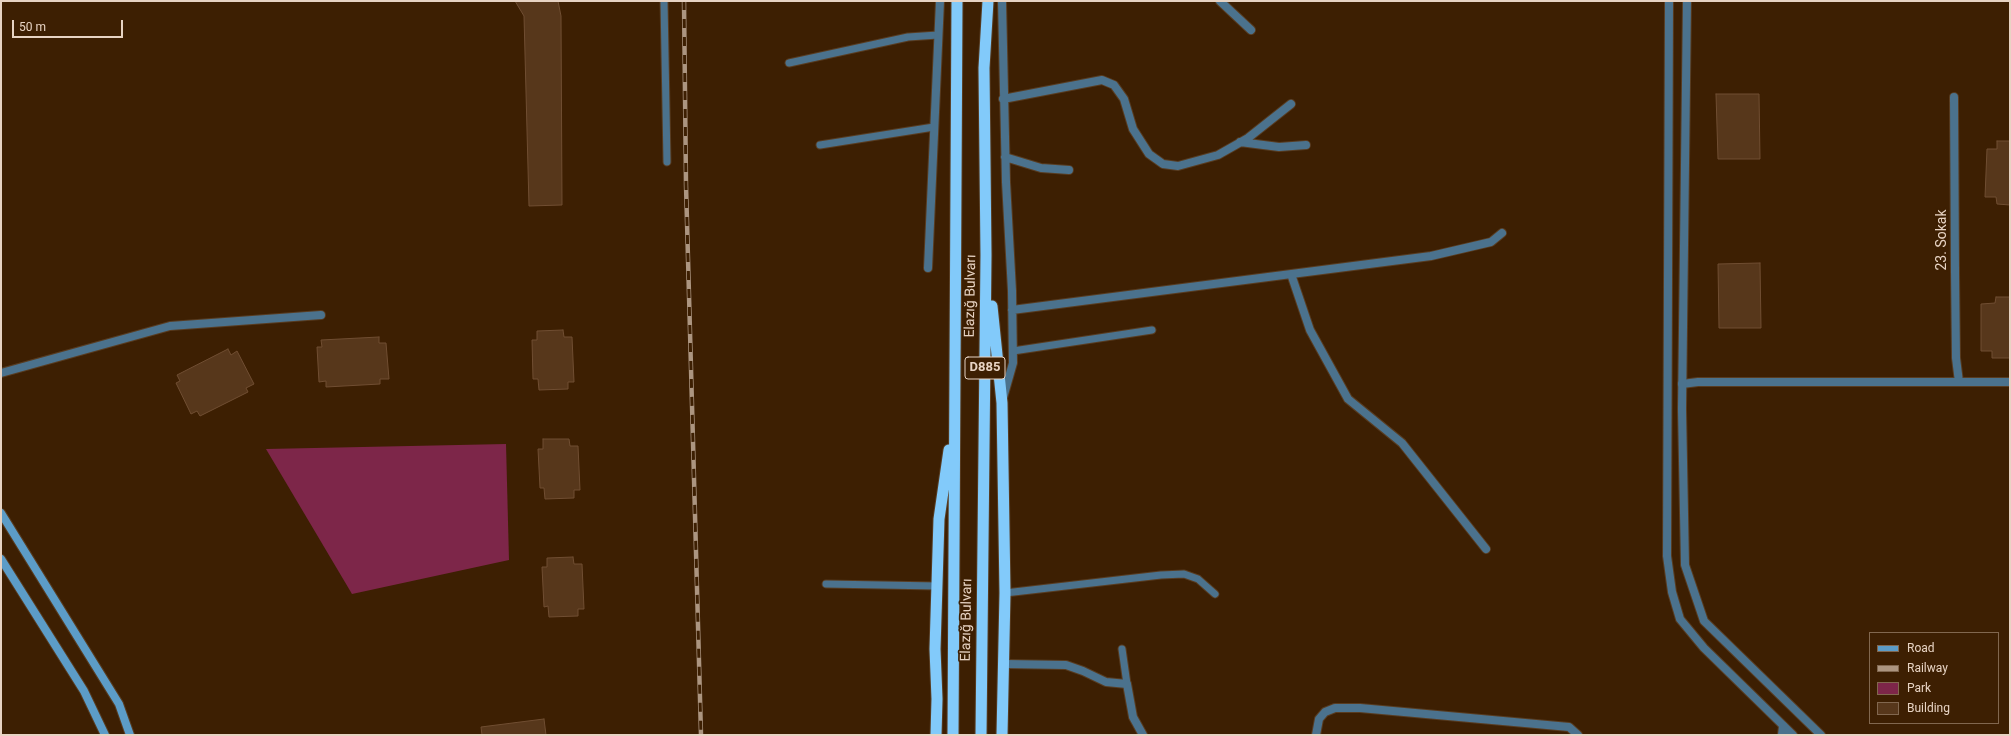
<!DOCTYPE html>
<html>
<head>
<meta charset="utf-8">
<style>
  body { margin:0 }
  #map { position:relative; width:2011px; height:736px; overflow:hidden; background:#3d1f02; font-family:Roboto,sans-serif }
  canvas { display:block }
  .frame { position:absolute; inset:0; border:2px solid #e7d3c3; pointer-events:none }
  .legend { position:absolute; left:1869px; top:632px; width:130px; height:92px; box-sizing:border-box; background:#3d1f02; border:1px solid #81674f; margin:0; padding:5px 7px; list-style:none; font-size:12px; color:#e7d3c3 }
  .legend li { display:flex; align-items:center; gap:8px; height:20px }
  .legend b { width:20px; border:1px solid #81674f }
  .scale { position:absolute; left:12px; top:20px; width:111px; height:18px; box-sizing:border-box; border:2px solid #e7d3c3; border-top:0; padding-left:5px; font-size:12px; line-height:14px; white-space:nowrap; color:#e7d3c3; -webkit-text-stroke:3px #3d1f02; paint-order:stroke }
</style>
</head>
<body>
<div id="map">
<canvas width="2011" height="736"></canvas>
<div class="frame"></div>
<ul class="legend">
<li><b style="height:5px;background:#5c9cc7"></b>Road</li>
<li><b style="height:5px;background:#ac9580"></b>Railway</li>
<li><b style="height:11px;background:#7d2649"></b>Park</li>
<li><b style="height:11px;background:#57371b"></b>Building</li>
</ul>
<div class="scale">50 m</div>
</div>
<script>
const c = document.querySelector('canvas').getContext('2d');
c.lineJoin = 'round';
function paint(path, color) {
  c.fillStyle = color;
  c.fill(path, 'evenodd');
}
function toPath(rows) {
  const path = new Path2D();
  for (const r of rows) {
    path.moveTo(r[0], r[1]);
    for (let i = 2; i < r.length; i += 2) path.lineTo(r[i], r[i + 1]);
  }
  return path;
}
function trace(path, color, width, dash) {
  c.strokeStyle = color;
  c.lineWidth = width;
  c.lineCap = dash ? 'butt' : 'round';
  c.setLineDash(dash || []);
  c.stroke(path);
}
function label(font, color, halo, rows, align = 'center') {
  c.font = font + ' Roboto,sans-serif';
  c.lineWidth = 3.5;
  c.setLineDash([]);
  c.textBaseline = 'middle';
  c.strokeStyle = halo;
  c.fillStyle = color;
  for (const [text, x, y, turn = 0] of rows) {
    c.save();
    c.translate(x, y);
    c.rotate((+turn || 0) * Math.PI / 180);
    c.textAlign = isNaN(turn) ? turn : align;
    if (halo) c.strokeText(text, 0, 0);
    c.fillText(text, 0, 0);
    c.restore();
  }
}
paint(toPath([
  [506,444,509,560,352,594,266,449]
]), '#7d2649');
const building = toPath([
  [515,1,558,1,561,16,562,205,529,206,524,16,515,1],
  [1716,94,1759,94,1760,159,1718,159,1716,94],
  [1997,141,2010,141,2010,205,1997,204,1996,197,1985,197,1987,149,1997,149,1997,141],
  [1760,263,1761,328,1719,328,1718,264,1760,263],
  [1996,297,2010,297,2010,358,1992,358,1992,351,1981,351,1981,304,1995,303,1996,297],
  [563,330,564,337,572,337,574,382,568,382,568,389,539,390,538,379,533,379,532,340,537,340,537,331,563,330],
  [379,337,379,343,386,343,389,379,380,379,380,384,326,387,326,381,319,382,317,347,322,347,321,340,379,337],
  [228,349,231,355,237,351,254,384,246,388,248,392,200,416,197,411,191,414,176,383,180,381,177,375,228,349],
  [543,439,569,439,570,446,578,446,580,490,574,490,574,498,545,499,544,488,540,488,538,449,543,449,543,439],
  [573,557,574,564,582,564,584,609,578,609,578,616,549,617,548,606,544,607,542,567,547,567,547,558,573,557],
  [544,719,546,735,482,735,481,727,544,719]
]);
paint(building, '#57371b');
trace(building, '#704e32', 1);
const service = toPath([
  [664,1,667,162],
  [789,63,908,37,938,35],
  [820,145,934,127],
  [1013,351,1152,330],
  [826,584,937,586],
  [1005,593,1161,575,1184,574,1198,579,1215,594],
  [1122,649,1127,684]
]);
const minor = toPath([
  [1002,1,1006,182,1012,291,1013,363,1003,398],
  [1220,1,1251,30],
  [1954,97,1955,271,1956,358,1959,382],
  [1003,99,1102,80,1114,85,1124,99,1133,129,1149,154,1163,164,1178,166,1218,155,1248,138,1291,104],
  [1240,142,1279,147,1306,145],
  [1005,157,1041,168,1069,170],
  [928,268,940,1],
  [1291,274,1310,330,1348,399,1402,443,1486,549],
  [1012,310,1431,256,1491,242,1502,233],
  [1,373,170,326,321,315],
  [1682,384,1698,382,2010,382],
  [1004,664,1066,665,1083,671,1106,682,1127,684,1133,717,1143,735],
  [1316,735,1319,719,1325,712,1335,708,1360,708,1569,727,1578,735],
  [1782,735,1783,726]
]);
const tertiary = toPath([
  [1669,1,1667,556,1672,592,1680,619,1704,648,1793,735],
  [1687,1,1682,409,1685,565,1704,621,1821,735]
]);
const secondary = toPath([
  [1,513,119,704,130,735],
  [1,559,84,691,105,735]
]);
const trunk = toPath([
  [992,306,1002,403,1005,593,1002,735],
  [936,735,937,699,935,649,939,519,949,450],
  [953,735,957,1],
  [981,735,986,255,984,68,988,1]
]);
trace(service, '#583c21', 9);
trace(minor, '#583c21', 10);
trace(tertiary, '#583c21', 10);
trace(secondary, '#583c21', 10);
trace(trunk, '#583c21', 13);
trace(service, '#4b728d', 7);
trace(minor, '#4b728d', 8);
trace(tertiary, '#4b728d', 8);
trace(secondary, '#5c9cc7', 8);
trace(trunk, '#82cafa', 11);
const rail = toPath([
  [684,1,686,185,701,735]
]);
trace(rail, '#ac9580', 4.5);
trace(rail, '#3d1f02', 3, [9]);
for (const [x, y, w] of [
  [985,368,40]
]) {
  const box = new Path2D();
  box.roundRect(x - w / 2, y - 11, w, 22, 3);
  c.fillStyle = '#3d1f02';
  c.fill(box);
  trace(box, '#e7d3c3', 1);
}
label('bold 13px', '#e7d3c3', null, [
  ["D885",985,368]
]);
label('14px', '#e7d3c3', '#3d1f02', [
  ["23. Sokak",1942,240,-90],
  ["Elazığ Bulvarı",971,296,-89],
  ["Elazığ Bulvarı",967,620,-89]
]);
</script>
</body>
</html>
